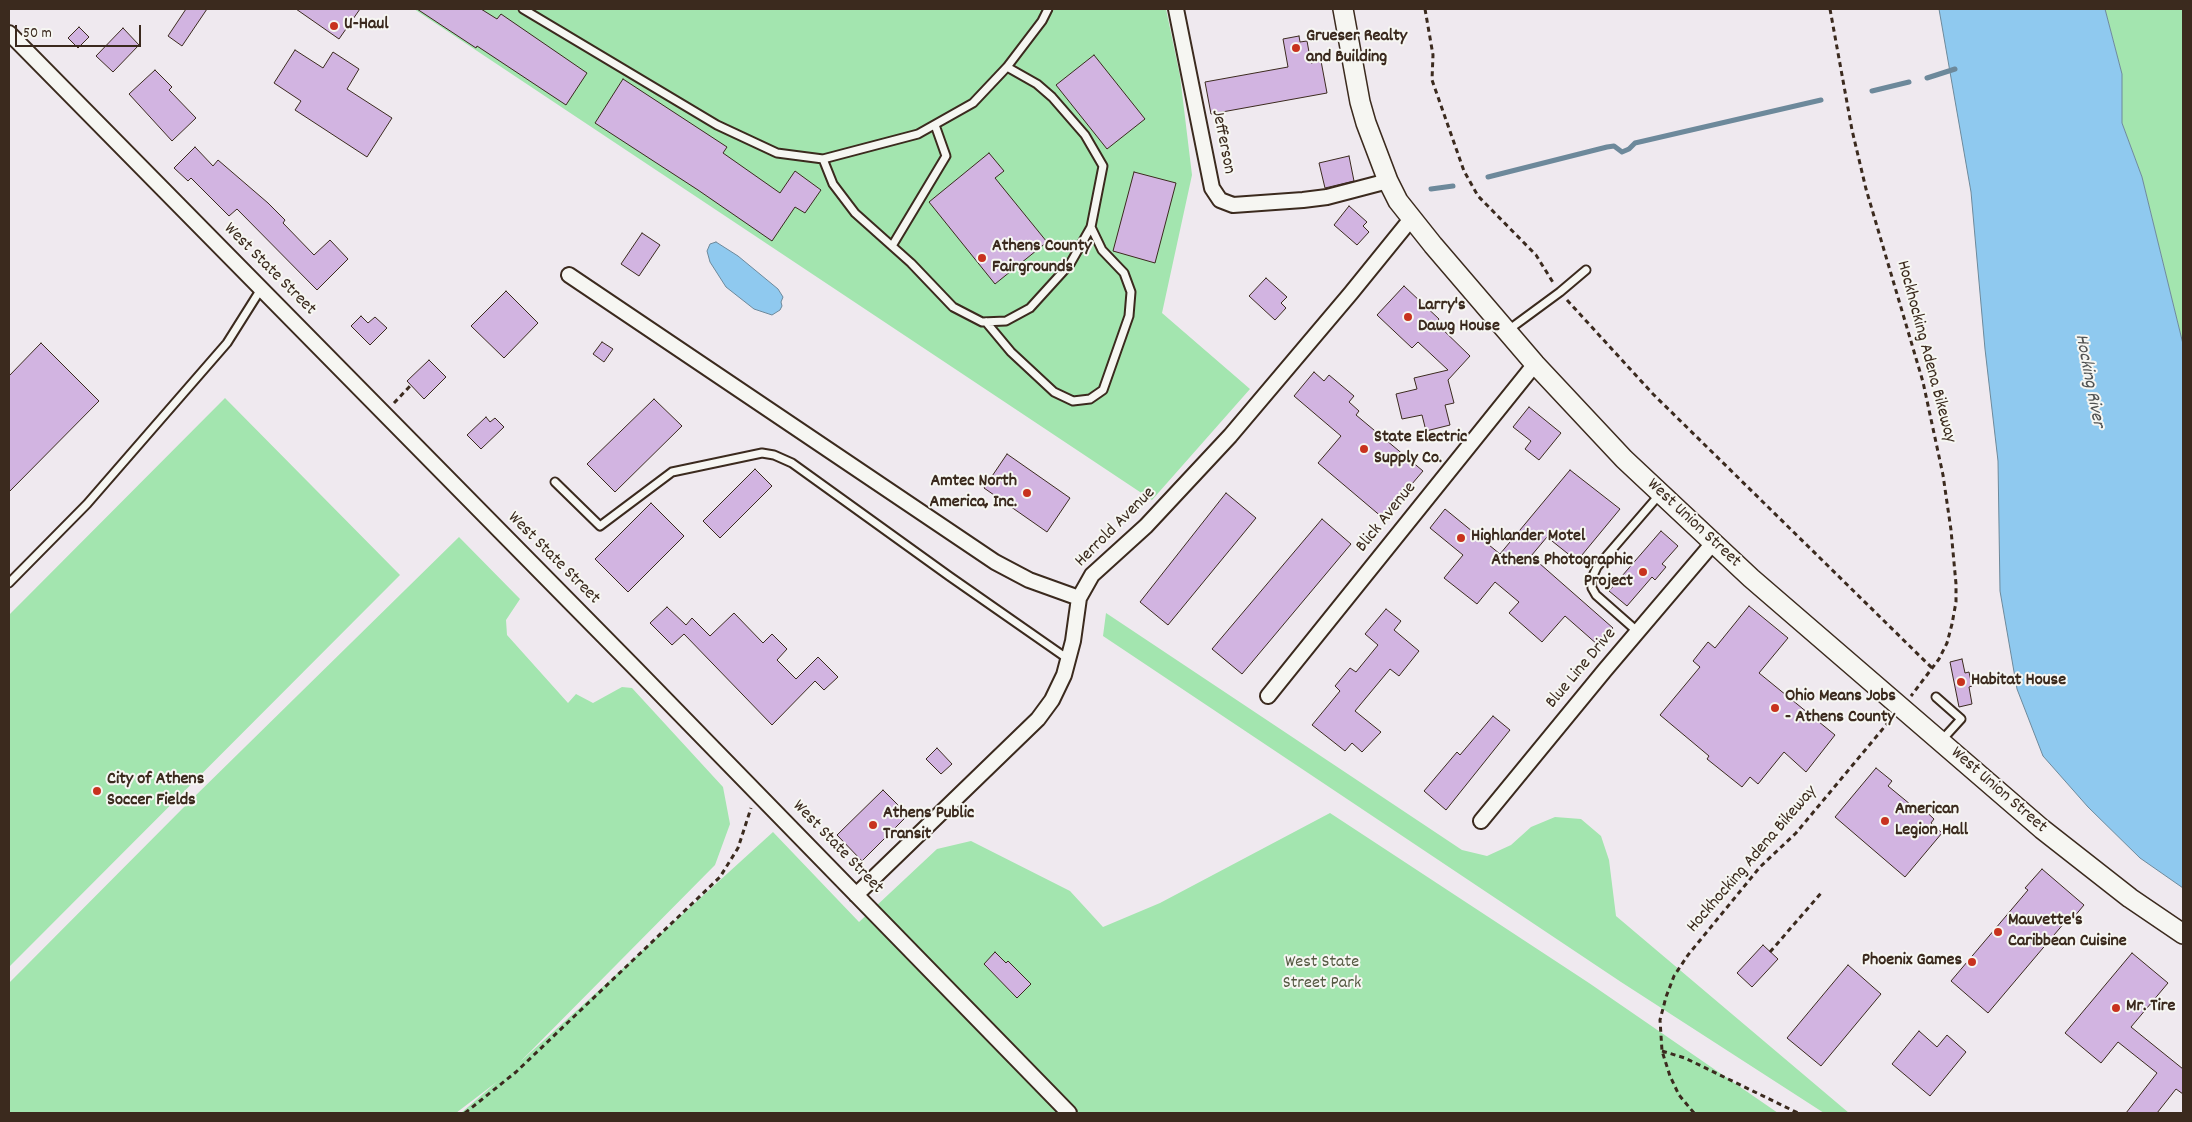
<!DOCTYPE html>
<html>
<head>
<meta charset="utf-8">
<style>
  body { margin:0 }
  #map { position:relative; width:2192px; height:1122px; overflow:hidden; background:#efe9ef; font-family:Dekko,sans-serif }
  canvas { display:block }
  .frame { position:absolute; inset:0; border:10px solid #3b2a1e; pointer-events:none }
  .scale { position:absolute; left:15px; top:25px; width:126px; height:22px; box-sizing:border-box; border:2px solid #3b2a1e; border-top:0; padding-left:6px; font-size:15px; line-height:18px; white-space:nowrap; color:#3b2a1e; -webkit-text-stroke:4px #f6f6f2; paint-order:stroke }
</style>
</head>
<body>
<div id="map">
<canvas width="2192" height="1122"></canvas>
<div class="frame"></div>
<div class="scale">50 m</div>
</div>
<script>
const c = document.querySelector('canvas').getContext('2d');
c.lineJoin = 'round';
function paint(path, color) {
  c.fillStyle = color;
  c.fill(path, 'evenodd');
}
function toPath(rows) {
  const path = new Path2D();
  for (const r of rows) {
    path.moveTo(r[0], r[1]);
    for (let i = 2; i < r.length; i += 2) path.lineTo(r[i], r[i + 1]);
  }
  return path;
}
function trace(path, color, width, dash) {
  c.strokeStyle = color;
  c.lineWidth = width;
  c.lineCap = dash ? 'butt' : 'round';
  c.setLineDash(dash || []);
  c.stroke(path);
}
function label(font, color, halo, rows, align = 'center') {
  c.font = font + ' Dekko,sans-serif';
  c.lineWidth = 4;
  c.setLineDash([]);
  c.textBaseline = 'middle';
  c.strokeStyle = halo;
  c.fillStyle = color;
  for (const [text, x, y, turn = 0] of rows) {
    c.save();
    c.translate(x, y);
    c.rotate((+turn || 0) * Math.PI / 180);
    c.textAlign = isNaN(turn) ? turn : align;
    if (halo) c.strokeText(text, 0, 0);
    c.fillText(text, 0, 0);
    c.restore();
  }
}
paint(toPath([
  [414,9,1166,9,1180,76,1192,175,1162,313,1250,389,1152,500],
  [2105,9,2183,9,2183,344,2142,177,2122,123,2122,74],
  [225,398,400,575,9,967,9,615],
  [459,537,520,599,506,620,507,635,568,703,576,694,593,703,622,687,632,688,723,787,730,824,715,865,520,1062,773,832,859,922,937,849,971,841,1070,891,1103,927,1160,903,1330,813,1589,983,1778,1113,461,1113,498,1081,456,1113,9,1113,9,983,191,800],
  [1106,613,1462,850,1487,856,1511,845,1531,827,1555,817,1581,819,1601,836,1609,860,1616,916,1849,1113,1824,1113,1621,982,1103,636]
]), '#a3e5af');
const water = toPath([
  [1939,9,2105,9,2122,74,2122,123,2142,177,2183,344,2183,888,2140,858,2088,807,2043,756,2017,689,2000,591,1998,461,1985,349,1971,192,1939,9],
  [716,242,738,256,778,289,783,297,781,302,782,306,780,310,772,315,754,309,726,287,710,262,707,251,710,244,716,242]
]);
paint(water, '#8fc9ef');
trace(water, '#6d899b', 1);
trace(toPath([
  [1927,78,1955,69],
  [1872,91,1909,82],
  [1488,177,1607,147,1614,146,1622,152,1629,149,1635,143,1821,100],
  [1431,189,1453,186]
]), '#6d899b', 5);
const building = toPath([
  [186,9,207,9,182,46,168,36,186,9],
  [296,9,360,9,339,39,296,9],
  [417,9,481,9,497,19,501,14,587,73,566,105,477,46,476,48,417,9],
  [79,27,89,37,78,48,68,38,79,27],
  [123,28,139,45,113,72,96,56,123,28],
  [1299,36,1300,42,1307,41,1311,63,1321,61,1327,93,1211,114,1205,82,1288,67,1283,39,1299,36],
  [295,50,323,68,333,52,359,69,347,89,392,118,367,157,295,110,301,101,274,83,295,50],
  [1094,55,1145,119,1107,149,1056,85,1094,55],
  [155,70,172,87,169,90,196,118,172,141,129,94,155,70],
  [623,79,727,147,723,153,780,193,795,171,821,190,805,213,795,207,772,241,698,190,595,123,623,79],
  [195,147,213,166,218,160,268,203,285,220,283,223,314,255,330,240,348,259,317,290,237,209,229,216,191,178,188,181,174,168,195,147],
  [989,153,1004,171,995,178,1047,242,995,284,929,202,989,153],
  [1349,156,1354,181,1325,188,1319,163,1349,156],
  [1134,172,1176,183,1155,263,1113,251,1134,172],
  [1349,206,1367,222,1363,226,1369,232,1357,245,1334,225,1349,206],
  [642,233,660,245,639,276,621,264,642,233],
  [1266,278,1287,297,1281,303,1286,308,1275,320,1249,296,1266,278],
  [1404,286,1439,319,1436,323,1470,356,1448,380,1454,403,1445,405,1450,425,1426,431,1422,415,1402,419,1396,394,1417,389,1414,378,1448,370,1418,342,1412,348,1377,315,1404,286],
  [506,291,538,323,504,358,471,326,506,291],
  [361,316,368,323,375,317,387,328,370,345,351,326,361,316],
  [602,342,613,349,604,362,593,354,602,342],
  [41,343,99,401,9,492,9,376,41,343],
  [429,360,446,377,424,399,407,381,429,360],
  [1314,372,1324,381,1329,375,1354,396,1349,402,1359,411,1356,415,1423,471,1383,518,1318,463,1341,436,1294,396,1314,372],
  [654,399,682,426,615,492,587,464,654,399],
  [1529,407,1561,433,1539,460,1525,449,1531,441,1513,427,1529,407],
  [486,417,490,422,495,418,504,427,481,449,467,435,486,417],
  [1007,454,1070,498,1047,532,984,488,1007,454],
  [755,469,772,486,720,538,703,521,755,469],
  [1570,470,1620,509,1577,561,1547,537,1531,556,1613,628,1598,645,1565,616,1542,642,1509,613,1519,602,1495,582,1477,604,1444,578,1463,555,1430,528,1445,509,1500,554,1570,470],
  [1226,493,1256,518,1168,625,1140,602,1226,493],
  [651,503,684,536,628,592,595,559,651,503],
  [1322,519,1351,544,1242,674,1212,649,1322,519],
  [1661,531,1678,546,1662,564,1666,567,1655,580,1652,577,1627,606,1609,591,1661,531],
  [1749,606,1788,638,1759,673,1835,735,1806,772,1784,752,1758,784,1750,777,1742,787,1707,759,1709,756,1660,715,1700,667,1693,661,1708,642,1715,648,1749,606],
  [667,607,686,625,692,618,710,636,734,613,763,643,772,634,787,649,777,660,796,679,818,657,838,677,824,690,815,681,772,725,684,634,672,645,650,623,667,607],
  [1386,609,1401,621,1394,630,1419,651,1399,676,1390,669,1355,711,1381,732,1362,752,1352,743,1345,751,1312,725,1340,691,1335,686,1350,668,1356,672,1378,645,1365,634,1386,609],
  [1962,659,1965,673,1969,672,1972,686,1969,687,1972,704,1959,707,1950,662,1962,659],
  [1493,716,1510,730,1446,810,1424,791,1457,752,1460,755,1493,716],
  [937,748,952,764,941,774,926,759,937,748],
  [1876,768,1892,781,1888,786,1916,809,1919,805,1934,819,1931,823,1942,833,1905,877,1835,817,1876,768],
  [883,790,908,815,862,861,837,835,883,790],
  [2042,869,2084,905,2068,924,2065,922,1988,1013,1951,981,2028,890,2025,888,2042,869],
  [1763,945,1778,959,1752,987,1737,973,1763,945],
  [995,952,1006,963,1008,961,1031,984,1017,998,984,964,995,952],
  [2132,953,2168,983,2131,1027,2183,1069,2183,1094,2176,1089,2157,1113,2126,1113,2157,1073,2118,1042,2101,1063,2065,1033,2132,953],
  [1848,965,1881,994,1821,1066,1787,1038,1848,965],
  [1919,1031,1937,1047,1947,1035,1966,1052,1930,1096,1892,1064,1919,1031]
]);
paint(building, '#d2b4e1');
trace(building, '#3b2a1e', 1);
const lane = toPath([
  [523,9,717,125,777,153,823,159,918,134,973,103,1007,67,1042,21,1048,9],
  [823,159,833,184,855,213,911,263,953,307,982,322,1006,321,1030,308,1070,264,1091,227,1103,166,1085,135,1052,97,1037,84,1007,67],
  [892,246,946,156,935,125],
  [986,322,1011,352,1054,392,1073,401,1090,399,1103,390,1129,316,1131,292,1124,273,1102,250,1091,227],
  [1507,331,1560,292,1586,270],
  [555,482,600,526,672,472,762,453,774,455,792,463,949,576,1068,659],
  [9,583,87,504,227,343,261,289],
  [1638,632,1596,595,1592,588,1591,580,1597,567,1660,494],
  [1936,697,1961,719,1941,741]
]);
const street = toPath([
  [1176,9,1212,188,1220,200,1233,205,1303,200,1327,197,1388,181],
  [9,33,634,667,1069,1113],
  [569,275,995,562,1029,580,1079,598],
  [1268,696,1535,364],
  [1481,821,1605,670,1713,543],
  [856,895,1038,719,1052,700,1064,675,1073,641,1079,598,1092,575,1146,526,1230,436,1351,293,1411,219]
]);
const secondary = toPath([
  [1343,9,1360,102,1366,123,1388,181,1398,201,1433,245,1535,364,1624,459,1751,578,2042,829,2130,898,2183,934]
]);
trace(lane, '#3b2a1e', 11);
trace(street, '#3b2a1e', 18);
trace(secondary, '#3b2a1e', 22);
trace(toPath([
  [1425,9,1433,55,1432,80,1464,171,1478,196,1536,255,1554,284],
  [1830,9,1852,130,1866,189,1923,382,1943,475,1951,530,1956,584,1956,602,1952,624,1947,643,1939,659,1911,696],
  [1567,300,1653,394,1933,669],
  [394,403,411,385],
  [1770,952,1822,892],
  [1662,1051,1685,1058,1798,1113],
  [465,1113,516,1072,720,877,738,848,751,808],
  [1694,1113,1679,1095,1670,1076,1662,1051,1660,1020,1666,997,1674,976,1688,955,1760,867,1796,833,1891,719]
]), '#3b2a1e', 3, [5, 4]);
trace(lane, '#f6f6f2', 7);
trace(street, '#f6f6f2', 14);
trace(secondary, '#f6f6f2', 19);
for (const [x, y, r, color] of [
  [334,26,5,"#c8321e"],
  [1296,48,5,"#c8321e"],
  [982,258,5,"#c8321e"],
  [1408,317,5,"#c8321e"],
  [1364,449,5,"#c8321e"],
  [1027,493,5,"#c8321e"],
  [1461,538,5,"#c8321e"],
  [1643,572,5,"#c8321e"],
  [1961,682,5,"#c8321e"],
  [1775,708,5,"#c8321e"],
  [97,791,5,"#c8321e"],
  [1885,821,5,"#c8321e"],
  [873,825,5,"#c8321e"],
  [1998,932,5,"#c8321e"],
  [1972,962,5,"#c8321e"],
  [2116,1008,5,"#c8321e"]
]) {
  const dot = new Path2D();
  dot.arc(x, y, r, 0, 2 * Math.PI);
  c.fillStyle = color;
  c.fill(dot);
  trace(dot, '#f6f6f2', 2);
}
label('bold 18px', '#3b2a1e', '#f6f6f2', [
  ["U-Haul",344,26],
  ["Grueser Realty",1306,38],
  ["and Building",1306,59],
  ["Athens County",992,248],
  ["Fairgrounds",992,269],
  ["Larry's",1418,307],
  ["Dawg House",1418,328],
  ["State Electric",1374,439],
  ["Supply Co.",1374,460],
  ["Amtec North",1017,483,"right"],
  ["America, Inc.",1017,504,"right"],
  ["Highlander Motel",1471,538],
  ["Athens Photographic",1633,562,"right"],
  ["Project",1633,583,"right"],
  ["Habitat House",1971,682],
  ["Ohio Means Jobs",1785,698],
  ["- Athens County",1785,719],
  ["City of Athens",107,781],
  ["Soccer Fields",107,802],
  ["American",1895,811],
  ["Legion Hall",1895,832],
  ["Athens Public",883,815],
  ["Transit",883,836],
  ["Mauvette's",2008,922],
  ["Caribbean Cuisine",2008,943],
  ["Phoenix Games",1962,962,"right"],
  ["Mr. Tire",2126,1008]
], 'left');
label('18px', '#3b2a1e', '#f6f6f2', [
  ["Jefferson",1222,142,79],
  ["West State Street",269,270,45],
  ["Hockhocking Adena Bikeway",1925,352,75],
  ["Blick Avenue",1387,518,-51],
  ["West Union Street",1693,524,43],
  ["Herrold Avenue",1116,528,-45],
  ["West State Street",553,559,45],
  ["Blue Line Drive",1582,669,-50],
  ["West Union Street",1998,791,41],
  ["West State Street",837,848,46],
  ["Hockhocking Adena Bikeway",1753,860,-49]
]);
label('18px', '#555942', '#f6f6f2', [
  ["West State",1322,964],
  ["Street Park",1322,985]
]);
label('italic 19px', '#505252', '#f6f6f2', [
  ["Hocking River",2088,381,79]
]);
</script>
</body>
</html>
